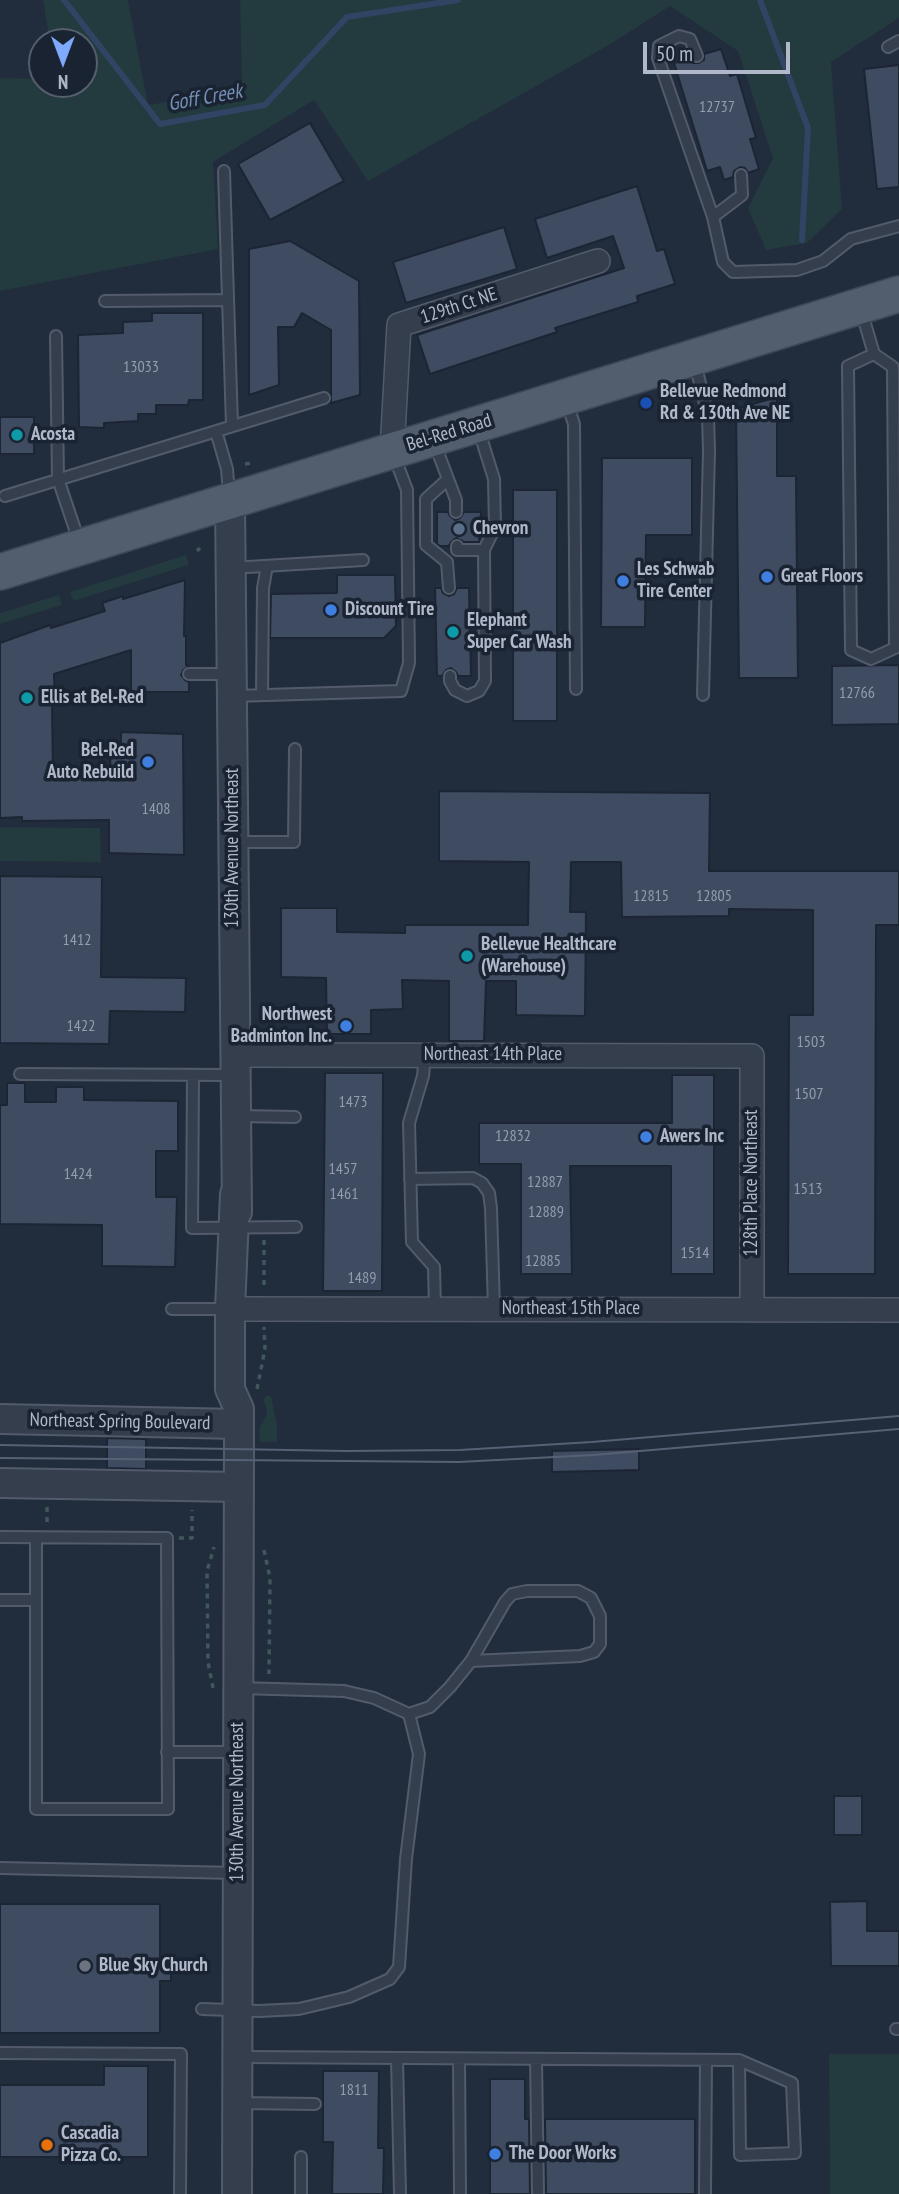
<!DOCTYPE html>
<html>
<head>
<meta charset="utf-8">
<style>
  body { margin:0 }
  #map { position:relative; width:899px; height:2194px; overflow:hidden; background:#212c3d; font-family:"PT Sans Narrow",sans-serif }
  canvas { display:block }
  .north { position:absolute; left:28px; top:28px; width:70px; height:70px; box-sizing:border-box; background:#1a2332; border:2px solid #565f6e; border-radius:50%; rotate:180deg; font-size:19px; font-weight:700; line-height:28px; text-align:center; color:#b0b8c9 }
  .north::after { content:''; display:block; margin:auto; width:24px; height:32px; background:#7fabff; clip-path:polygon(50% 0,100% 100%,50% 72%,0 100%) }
  .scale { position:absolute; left:643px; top:42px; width:147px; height:32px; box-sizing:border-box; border:4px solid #b0b8c9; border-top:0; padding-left:9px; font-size:21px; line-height:24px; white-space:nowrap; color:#b0b8c9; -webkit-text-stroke:5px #1a2332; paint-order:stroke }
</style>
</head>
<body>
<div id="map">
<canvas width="899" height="2194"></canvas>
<div class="north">N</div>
<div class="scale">50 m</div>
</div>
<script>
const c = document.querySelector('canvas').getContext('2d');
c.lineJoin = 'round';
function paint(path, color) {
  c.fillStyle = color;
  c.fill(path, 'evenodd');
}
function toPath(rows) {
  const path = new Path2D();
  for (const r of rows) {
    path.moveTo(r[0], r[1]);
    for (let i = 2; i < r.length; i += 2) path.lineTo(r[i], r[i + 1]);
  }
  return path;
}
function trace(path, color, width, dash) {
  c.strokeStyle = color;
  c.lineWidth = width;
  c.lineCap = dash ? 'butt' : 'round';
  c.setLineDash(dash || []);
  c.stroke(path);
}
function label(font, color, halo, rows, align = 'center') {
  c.font = font + ' "PT Sans Narrow",sans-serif';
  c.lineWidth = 7;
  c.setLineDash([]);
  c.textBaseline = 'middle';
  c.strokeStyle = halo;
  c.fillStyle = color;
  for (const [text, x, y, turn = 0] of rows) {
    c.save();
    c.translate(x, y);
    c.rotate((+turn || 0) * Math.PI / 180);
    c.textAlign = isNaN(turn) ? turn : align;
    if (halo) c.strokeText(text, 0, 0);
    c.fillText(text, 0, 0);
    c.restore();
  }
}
paint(toPath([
  [43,0,128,0,148,105,242,90,240,0,899,0,899,18,831,62,842,209,807,243,766,250,748,208,773,158,738,51,670,6,609,45,368,181,314,100,213,162,218,249,0,291,0,78,42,79,42,84,84,84,84,42,50,42],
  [186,555,189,565,73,601,70,592],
  [59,595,62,605,0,624,0,613],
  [0,827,100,828,101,862,0,861],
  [266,1396,271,1396,277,1425,277,1442,260,1442,259,1428,267,1414,266,1405,263,1401],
  [829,2054,899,2054,899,2194,830,2194]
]), '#233a3e');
trace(toPath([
  [64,0,160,124,265,105,347,17,458,0],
  [760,0,808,128,802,240]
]), '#314464', 6);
const building = toPath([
  [721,49,730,76,737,74,756,138,750,139,759,169,748,173,745,168,740,167,734,171,733,177,724,180,720,167,707,171,674,63,690,59,693,63,699,63,704,60,704,54,721,49],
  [899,65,899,187,877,189,864,69,899,65],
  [310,123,344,181,270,220,238,164,310,123],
  [637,186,657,251,664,249,675,284,637,296,638,302,555,328,557,332,430,374,417,335,624,268,613,236,547,258,535,219,637,186],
  [504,227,517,269,406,303,393,262,504,227],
  [290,241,359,281,360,395,331,403,331,330,302,313,294,327,278,327,279,385,249,395,249,249,290,241],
  [152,313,203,313,203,400,189,400,188,405,156,405,156,414,138,414,138,421,104,423,104,428,79,427,78,335,123,333,123,322,152,321,152,313],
  [777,397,777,476,796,476,798,678,739,678,736,409,777,397],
  [0,417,34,417,34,454,0,454,0,417],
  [602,458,692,458,692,535,646,535,645,627,601,627,602,458],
  [513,490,557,490,557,721,513,721,513,490],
  [437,512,448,512,450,516,455,520,460,518,464,512,481,512,479,542,464,542,456,538,451,542,449,546,440,546,437,544,437,512],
  [337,575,395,575,396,626,384,638,270,638,271,594,337,593,337,575],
  [185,580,184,636,186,636,186,665,189,666,183,670,181,675,185,680,189,682,189,692,131,692,131,650,54,674,55,703,52,703,53,771,110,771,111,741,121,742,121,732,183,734,184,855,109,853,109,820,22,821,22,817,0,818,0,643,50,625,51,628,105,611,102,603,123,596,123,599,185,580],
  [435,588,441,588,443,593,449,596,454,594,457,588,469,588,471,676,458,676,456,672,451,668,446,670,442,676,437,676,435,588],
  [899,665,899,724,832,725,832,666,899,665],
  [439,791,710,793,709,871,899,871,899,925,876,925,875,1274,788,1274,789,1015,813,1015,813,910,729,909,729,916,622,917,621,862,571,862,570,912,586,912,585,1016,516,1015,516,981,486,981,484,1041,449,1041,449,981,402,980,403,1009,371,1010,371,1034,327,1034,326,978,281,977,281,908,337,908,337,932,405,933,405,925,528,925,529,862,439,861,439,791],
  [0,876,102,877,101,977,186,978,185,1012,110,1011,109,1044,0,1043,0,876],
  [325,1073,383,1073,382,1291,323,1291,325,1073],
  [672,1075,714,1075,714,1274,671,1274,671,1166,570,1166,572,1274,521,1274,521,1164,479,1164,479,1123,672,1123,672,1075],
  [7,1083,25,1083,25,1102,56,1102,56,1087,84,1087,84,1100,178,1101,178,1151,156,1151,156,1197,177,1197,175,1267,102,1266,102,1225,0,1224,0,1105,7,1105,7,1083],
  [107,1438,146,1439,146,1469,107,1468,107,1438],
  [639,1449,639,1470,552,1472,552,1451,639,1449],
  [834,1796,862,1796,862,1835,834,1835,834,1796],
  [867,1901,867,1931,899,1931,899,1966,831,1966,830,1902,867,1901],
  [0,1904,160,1904,160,1961,171,1962,171,1981,160,1981,160,2033,0,2033,0,1904],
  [104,2066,148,2066,148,2157,0,2157,0,2085,104,2085,104,2066],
  [323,2071,379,2071,378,2148,384,2148,383,2194,332,2194,333,2142,323,2142,323,2071],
  [490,2079,525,2079,525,2119,529,2119,530,2194,490,2194,490,2079],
  [545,2119,695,2119,695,2194,546,2194,545,2119]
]);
paint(building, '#3f4b60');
trace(building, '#1c2534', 2);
const service = toPath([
  [888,47,899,41],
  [697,56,690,39,679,36,659,46,658,58,713,217],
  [224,171,232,426],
  [741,175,742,195,713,217,723,262,733,272,797,270,823,261,851,239,899,226],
  [105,301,227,300],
  [861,310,874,354,893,367,895,648,871,659,851,650,848,366,874,354],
  [56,336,58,479,80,544],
  [695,363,708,416,709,451,703,695],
  [566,400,574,424,576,689],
  [216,431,227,469,229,494],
  [434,442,456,500,456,512],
  [448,479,426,499,426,545,447,562,449,588],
  [5,496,324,398],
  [457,546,457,550,484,550,495,527,494,479,479,431],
  [231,568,363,560],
  [189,674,229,674],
  [450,676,450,681,455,690,467,696,479,691,485,681,484,550],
  [262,695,263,588,267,566],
  [232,696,401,691,409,663,407,490,393,453],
  [236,842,294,842,295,749],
  [425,1055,423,1076,409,1123,412,1242,434,1267,435,1309],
  [20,1074,234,1075],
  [193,1075,192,1228,296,1227],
  [239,1116,295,1117],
  [410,1179,473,1178,482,1183,489,1193,491,1208,494,1309],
  [172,1309,231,1309],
  [0,1537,167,1538,168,1809,36,1809,36,1538],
  [0,1600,36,1600],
  [239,1688,344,1691,374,1698,409,1714,430,1707,450,1687,471,1661,505,1602,512,1594,527,1591,578,1591,591,1598,600,1616,600,1644,594,1652,580,1656,471,1661],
  [167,1752,238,1752],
  [0,1868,237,1873],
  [202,2009,259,2011,299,2009,349,1997,390,1979,399,1967,406,1859,419,1754,409,1714],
  [896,2029,899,2029],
  [0,2053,181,2054,180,2194],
  [239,2057,739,2060,740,2155,795,2153,792,2083,739,2060],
  [397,2058,400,2194],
  [459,2059,460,2194],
  [536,2059,538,2194],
  [240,2103,315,2104],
  [301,2157,301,2194],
  [705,2194,706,2060]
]);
const minor = toPath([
  [392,451,399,325,598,261],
  [234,1055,752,1056,752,1310],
  [244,1309,899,1310]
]);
const tertiary = toPath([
  [230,501,237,1212],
  [235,1194,230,1309,230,1389,239,1409,239,1448,237,2194],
  [0,1419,239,1424],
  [0,1483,239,1487]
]);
const primary = toPath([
  [0,572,899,294]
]);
trace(service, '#535b6b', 14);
trace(minor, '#535b6b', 26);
trace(tertiary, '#535b6b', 32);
trace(primary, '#3e4756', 38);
trace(toPath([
  [245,464,252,463],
  [197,551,200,548],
  [264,1240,264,1288],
  [257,1389,265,1349,264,1327],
  [47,1522,47,1507],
  [179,1538,192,1538,192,1510],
  [264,1550,270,1578,269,1674],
  [213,1688,208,1662,207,1571,214,1547],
  [171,1971,202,1972]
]), '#40575b', 3.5, [5, 5]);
trace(service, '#353e4d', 10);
trace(minor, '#353e4d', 23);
trace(tertiary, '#353e4d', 28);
trace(primary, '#525d6d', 35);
trace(toPath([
  [0,1445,346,1451,460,1450,592,1442,899,1416],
  [0,1458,459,1462,593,1455,899,1429]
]), '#566175', 2);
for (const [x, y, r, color] of [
  [646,403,7,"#1a4fb4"],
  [17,435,7,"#0f9aa8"],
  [459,529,7,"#5c6f8a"],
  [767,577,7,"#3f7fe0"],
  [623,581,7,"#3f7fe0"],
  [331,610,7,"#3f7fe0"],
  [453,632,7,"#0f9aa8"],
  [27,698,7,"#0f9aa8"],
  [148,762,7,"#3f7fe0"],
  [467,956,7,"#0f9aa8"],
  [346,1026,7,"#3f7fe0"],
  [646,1137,7,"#3f7fe0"],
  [85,1966,7,"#6b7280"],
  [47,2145,7,"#e8710a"],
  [495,2154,7,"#3f7fe0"]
]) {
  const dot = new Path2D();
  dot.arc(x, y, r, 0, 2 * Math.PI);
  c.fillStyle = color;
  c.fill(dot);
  trace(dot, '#1a2332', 2.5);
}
label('16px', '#949daf', null, [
  ["12737",717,107],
  ["13033",141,367],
  ["12766",857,693],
  ["1408",156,809],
  ["12815",651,896],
  ["12805",714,896],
  ["1412",77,940],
  ["1422",81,1026],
  ["1503",811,1042],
  ["1507",809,1094],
  ["1473",353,1102],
  ["12832",513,1136],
  ["1457",343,1169],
  ["1424",78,1174],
  ["12887",545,1182],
  ["1513",808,1189],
  ["1461",344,1194],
  ["12889",546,1212],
  ["1514",695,1253],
  ["12885",543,1261],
  ["1489",362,1278],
  ["1811",354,2090]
]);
label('19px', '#b0b8c9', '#1a2332', [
  ["129th Ct NE",459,306,-18],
  ["Bel-Red Road",449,433,-17],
  ["130th Avenue Northeast",233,848,-90],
  ["Northeast 14th Place",493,1055],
  ["128th Place Northeast",752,1183,-90],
  ["Northeast 15th Place",571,1309],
  ["Northeast Spring Boulevard",120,1422,1],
  ["130th Avenue Northeast",238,1802,-90]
]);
label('bold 19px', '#b0b8c9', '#1a2332', [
  ["Bellevue Redmond",660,392],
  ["Rd & 130th Ave NE",660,414],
  ["Acosta",31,435],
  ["Chevron",473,529],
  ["Les Schwab",637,570],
  ["Tire Center",637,592],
  ["Great Floors",781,577],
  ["Discount Tire",345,610],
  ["Elephant",467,621],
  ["Super Car Wash",467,643],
  ["Ellis at Bel-Red",41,698],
  ["Bel-Red",134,751,"right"],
  ["Auto Rebuild",134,773,"right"],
  ["Bellevue Healthcare",481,945],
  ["(Warehouse)",481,967],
  ["Northwest",332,1015,"right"],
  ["Badminton Inc.",332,1037,"right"],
  ["Awers Inc",660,1137],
  ["Blue Sky Church",99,1966],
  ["Cascadia",61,2134],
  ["Pizza Co.",61,2156],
  ["The Door Works",509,2154]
], 'left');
label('italic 21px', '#758eb3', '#1a2332', [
  ["Goff Creek",205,98,-10]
]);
</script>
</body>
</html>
